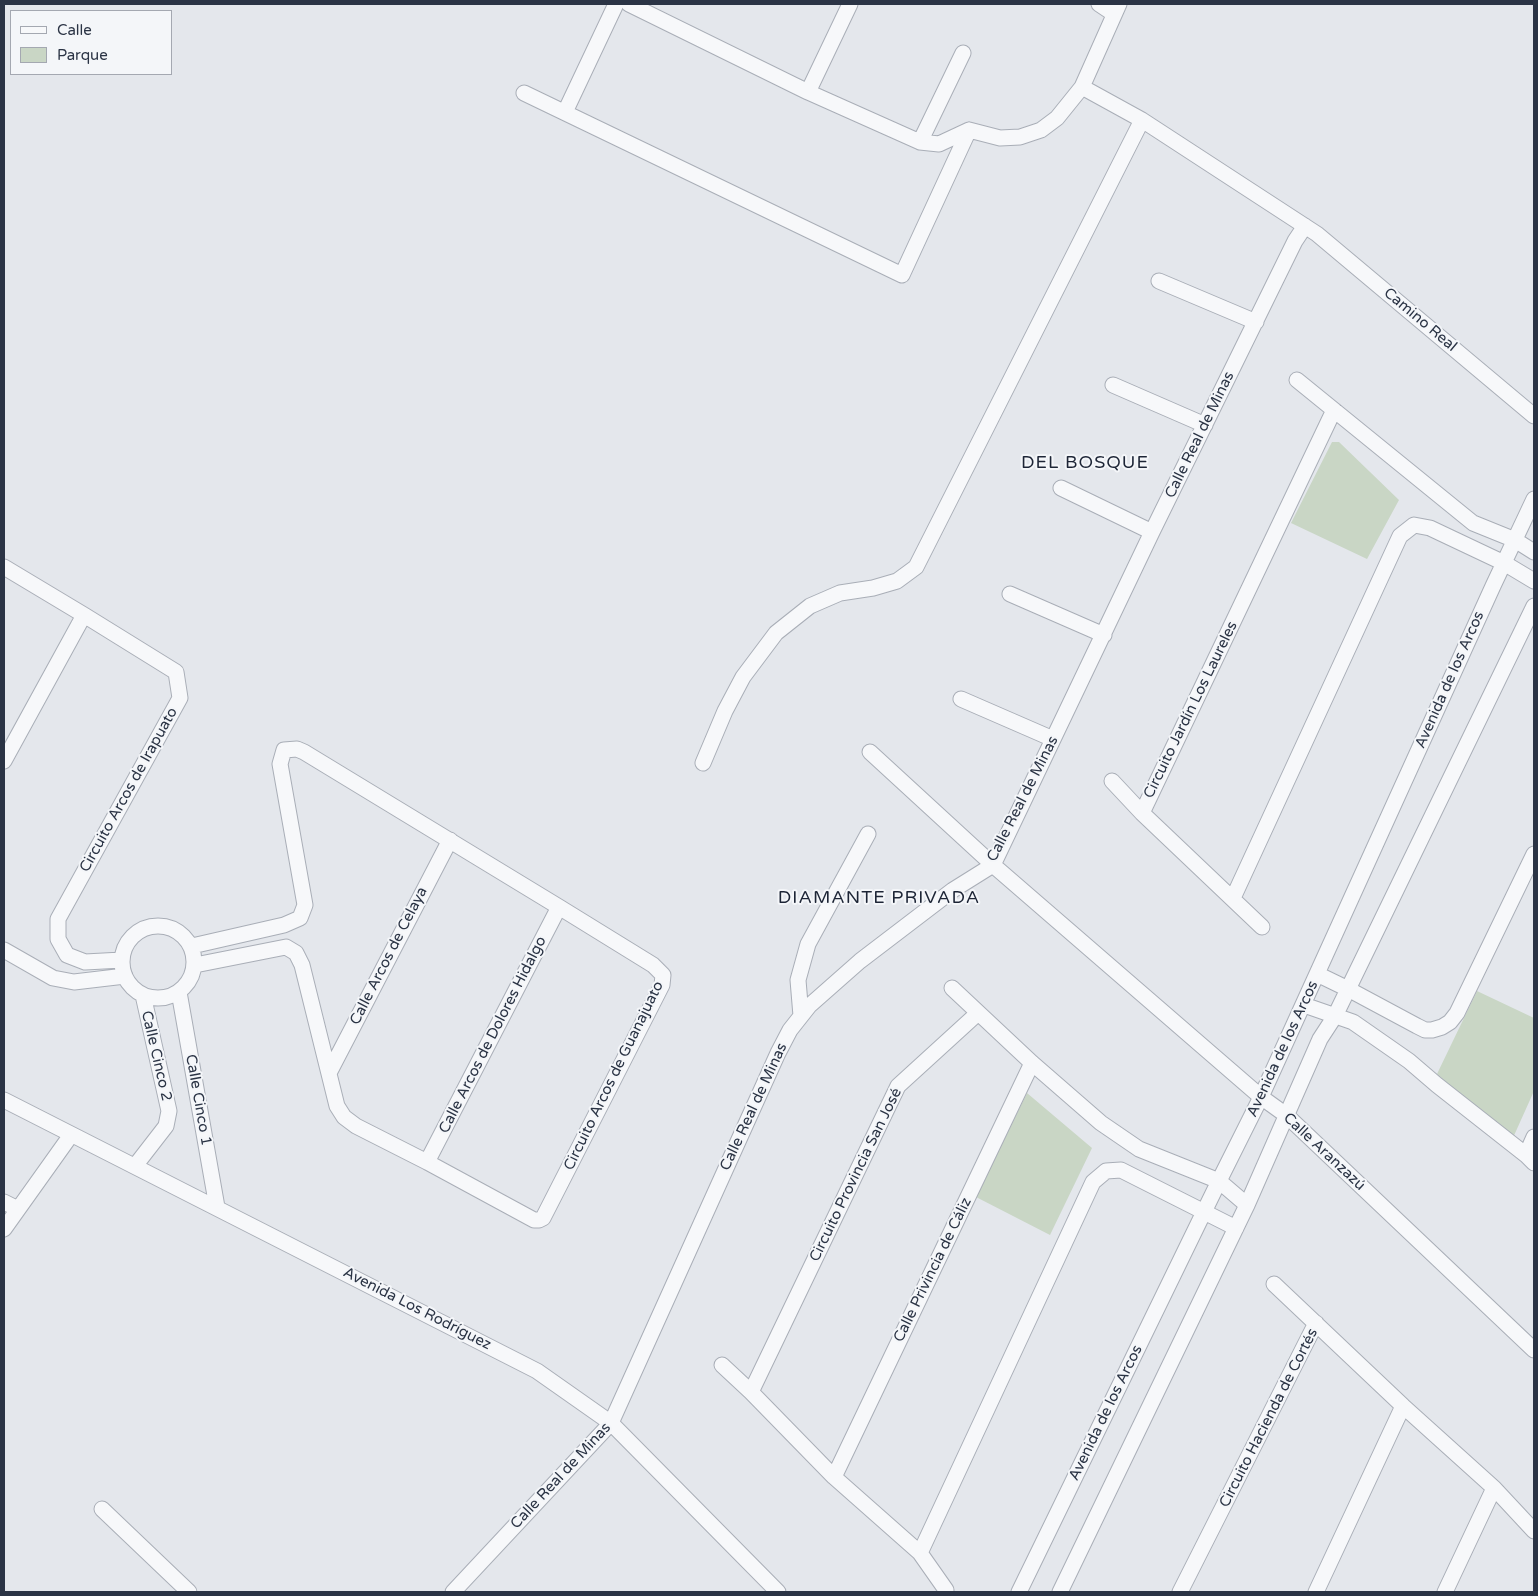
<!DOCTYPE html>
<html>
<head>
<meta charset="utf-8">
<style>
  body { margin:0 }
  #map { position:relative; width:1538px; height:1596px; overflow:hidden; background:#e4e7ec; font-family:"Varela Round",sans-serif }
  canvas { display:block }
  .frame { position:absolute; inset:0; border:5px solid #2b3445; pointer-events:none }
  .legend { position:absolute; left:10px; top:10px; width:162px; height:65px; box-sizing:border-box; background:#f4f6f9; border:1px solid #a4a8b1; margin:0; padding:6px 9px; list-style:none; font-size:15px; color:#2b3445 }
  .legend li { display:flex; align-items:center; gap:10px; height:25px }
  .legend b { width:25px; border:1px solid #a4a8b1 }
</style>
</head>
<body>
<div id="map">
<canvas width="1538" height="1596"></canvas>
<div class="frame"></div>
<ul class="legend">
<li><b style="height:6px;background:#f7f8fa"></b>Calle</li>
<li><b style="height:14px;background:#c9d6c5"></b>Parque</li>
</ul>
</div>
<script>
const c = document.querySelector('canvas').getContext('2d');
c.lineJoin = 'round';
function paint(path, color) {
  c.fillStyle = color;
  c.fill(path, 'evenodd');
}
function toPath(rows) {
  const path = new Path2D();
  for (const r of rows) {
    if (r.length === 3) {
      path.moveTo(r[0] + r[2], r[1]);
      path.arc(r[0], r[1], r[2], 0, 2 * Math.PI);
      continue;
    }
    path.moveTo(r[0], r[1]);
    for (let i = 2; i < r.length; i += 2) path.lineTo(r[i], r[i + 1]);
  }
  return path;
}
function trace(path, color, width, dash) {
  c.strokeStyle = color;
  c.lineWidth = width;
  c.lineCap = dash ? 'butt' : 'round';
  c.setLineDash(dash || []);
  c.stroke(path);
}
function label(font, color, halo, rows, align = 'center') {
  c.font = font + ' "Varela Round",sans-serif';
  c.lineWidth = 4;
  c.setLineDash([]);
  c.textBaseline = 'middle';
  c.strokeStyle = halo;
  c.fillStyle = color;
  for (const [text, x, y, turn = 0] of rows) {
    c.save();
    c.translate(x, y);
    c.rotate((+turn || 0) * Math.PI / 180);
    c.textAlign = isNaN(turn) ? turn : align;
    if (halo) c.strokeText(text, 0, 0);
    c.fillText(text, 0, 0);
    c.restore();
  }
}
paint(toPath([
  [1332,442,1339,442,1399,500,1367,559,1291,523],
  [1477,991,1534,1018,1534,1091,1512,1140,1437,1074],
  [1027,1093,1092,1148,1050,1235,976,1197]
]), '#c9d6c5');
const minor = toPath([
  [629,4,808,92,920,142,939,144,969,130,1000,138,1020,137,1041,130,1057,118,1082,87,1119,4],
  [1099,4,1114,14],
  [1082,87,1142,120,1317,234,1534,416],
  [808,92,850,4],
  [524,93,902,275,969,130],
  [565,112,616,4],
  [920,142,963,53],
  [1159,281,1256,322],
  [1297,380,1473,523,1515,540,1534,552],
  [1113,385,1205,425],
  [1061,488,1152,532],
  [4,567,84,615,176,672,180,698,58,919,58,939,67,955,85,962,122,960],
  [1010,594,1104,635],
  [961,699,1053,739],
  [870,752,993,865,1261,1097,1286,1115,1534,1350],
  [4,761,84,615],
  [703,763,725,711,743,677,776,633,810,606,840,593,873,588,897,581,916,567,1142,120],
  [1112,781,1142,813,1262,927],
  [1142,813,1334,410],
  [1233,898,1400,536,1414,525,1430,528,1504,563,1534,581],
  [158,962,36],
  [192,946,284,925,300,918,305,905,280,764,284,750,297,749,304,752,559,907,653,965,663,975,662,985,543,1218,539,1220,534,1220,427,1162,356,1126,344,1117,337,1106,302,965,296,953,286,947,195,965],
  [4,950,53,978,74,982,125,976],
  [1317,974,1348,989,1417,1026,1425,1030,1432,1030,1442,1027,1450,1022,1457,1013,1534,854],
  [952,988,1032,1063,1101,1123,1139,1149,1219,1181,1247,1205],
  [179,992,217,1207],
  [1304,1005,1353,1022,1409,1061,1437,1085,1526,1155,1534,1163],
  [801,1016,798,980,808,944,868,834],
  [329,1073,450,840],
  [4,1100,537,1371,611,1423,778,1592],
  [1526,1155,1534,1137],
  [427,1162,559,907],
  [135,1166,166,1126,169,1111,143,995],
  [4,1202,18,1209],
  [4,1229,71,1135],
  [1274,1284,1403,1406,1494,1488,1534,1531],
  [722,1365,751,1392,834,1477,920,1553,946,1590],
  [751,1392,898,1086,978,1013],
  [834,1477,1032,1063],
  [102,1509,189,1592],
  [920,1553,1093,1182,1106,1171,1121,1170,1236,1228],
  [453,1592,611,1423,778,1053,790,1030,809,1006,860,961,953,890,993,865,1152,532,1295,241,1305,226],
  [1019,1592,1219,1181,1261,1097,1493,586,1534,499],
  [1060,1592,1247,1205,1320,1039,1335,1016,1534,606],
  [1180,1592,1316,1323],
  [1316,1592,1403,1406],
  [1445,1592,1494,1488]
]);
trace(minor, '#a9aeb7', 17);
trace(minor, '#f7f8fa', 15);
label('15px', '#2b3445', '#f4f6f9', [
  ["Camino Real",1420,320,40],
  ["Calle Real de Minas",1200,435,-64],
  ["Avenida de los Arcos",1450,680,-66],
  ["Circuito Jardín Los Laureles",1191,710,-64],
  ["Circuito Arcos de Irapuato",129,790,-61],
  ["Calle Real de Minas",1023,799,-63],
  ["Calle Arcos de Celaya",389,956,-63],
  ["Calle Arcos de Dolores Hidalgo",493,1035,-63],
  ["Avenida de los Arcos",1283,1049,-65],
  ["Calle Cinco 2",156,1056,77],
  ["Circuito Arcos de Guanajuato",614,1076,-64],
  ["Calle Cinco 1",198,1100,80],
  ["Calle Real de Minas",754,1107,-65],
  ["Calle Aranzazú",1324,1152,43],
  ["Circuito Provincia San José",856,1175,-64],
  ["Calle Privincia de Cáliz",933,1270,-64],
  ["Avenida Los Rodríguez",417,1309,27],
  ["Avenida de los Arcos",1106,1413,-64],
  ["Circuito Hacienda de Cortés",1269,1418,-63],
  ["Calle Real de Minas",561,1476,-47]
]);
c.letterSpacing = '1px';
label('18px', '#1d2536', '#f4f6f9', [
  ["DEL BOSQUE",1085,463],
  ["DIAMANTE PRIVADA",879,898]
]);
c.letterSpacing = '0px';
</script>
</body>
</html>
